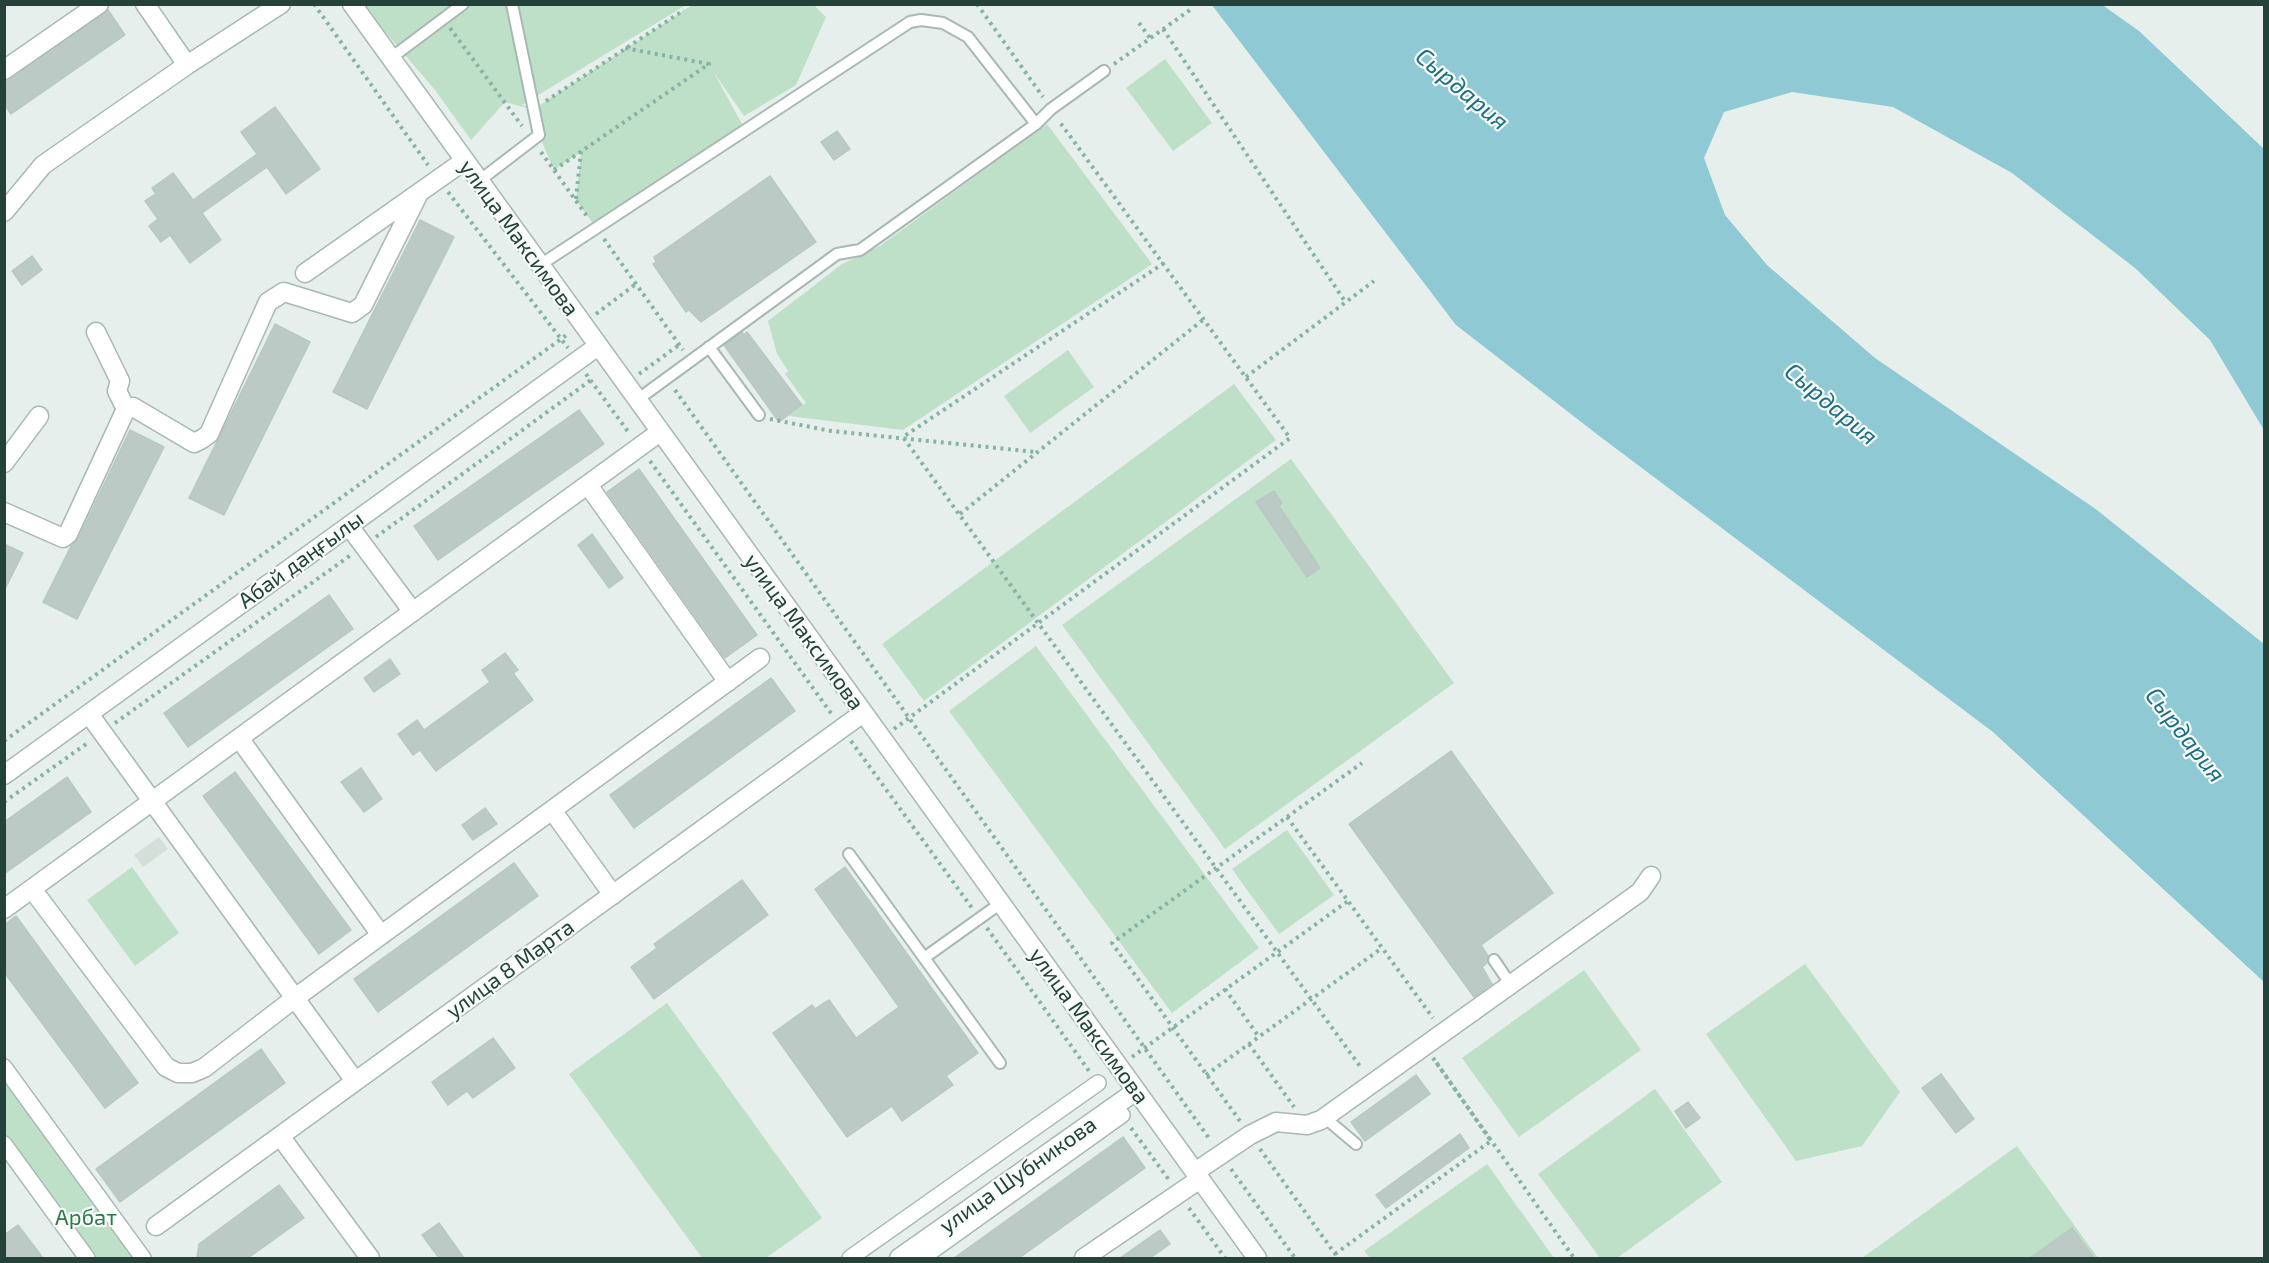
<!DOCTYPE html>
<html>
<head>
<meta charset="utf-8">
<style>
  body { margin:0 }
  #map { position:relative; width:2269px; height:1263px; overflow:hidden; background:#e6efeb; font-family:"Exo 2",sans-serif }
  canvas { display:block }
  .frame { position:absolute; inset:0; border:6px solid #24423a; pointer-events:none }
</style>
</head>
<body>
<div id="map">
<canvas width="2269" height="1263"></canvas>
<div class="frame"></div>
</div>
<script>
const c = document.querySelector('canvas').getContext('2d');
c.lineJoin = 'round';
function paint(path, color) {
  c.fillStyle = color;
  c.fill(path, 'evenodd');
}
function toPath(rows) {
  const path = new Path2D();
  for (const r of rows) {
    path.moveTo(r[0], r[1]);
    for (let i = 2; i < r.length; i += 2) path.lineTo(r[i], r[i + 1]);
  }
  return path;
}
function trace(path, color, width, dash) {
  c.strokeStyle = color;
  c.lineWidth = width;
  c.lineCap = dash ? 'butt' : 'round';
  c.setLineDash(dash || []);
  c.stroke(path);
}
function label(font, color, halo, rows, align = 'center') {
  c.font = font + ' "Exo 2",sans-serif';
  c.lineWidth = 4.5;
  c.setLineDash([]);
  c.textBaseline = 'middle';
  c.strokeStyle = halo;
  c.fillStyle = color;
  for (const [text, x, y, turn = 0] of rows) {
    c.save();
    c.translate(x, y);
    c.rotate((+turn || 0) * Math.PI / 180);
    c.textAlign = isNaN(turn) ? turn : align;
    if (halo) c.strokeText(text, 0, 0);
    c.fillText(text, 0, 0);
    c.restore();
  }
}
paint(toPath([
  [159,837,168,849,143,867,134,855]
]), '#d4dfda');
paint(toPath([
  [362,5,686,5,522,105,534,109,692,5,814,5,826,17,796,85,744,116,714,73,742,124,596,228,576,200,581,152,554,170,539,135,534,110,505,102,471,140,435,90],
  [1165,59,1212,123,1173,151,1126,88],
  [1047,124,1152,264,903,430,789,416,806,403,785,374,788,371,777,354,768,321,842,264,880,246],
  [1068,350,1094,387,1030,433,1004,396],
  [1234,384,1276,440,924,701,882,644],
  [1291,459,1454,683,1225,849,1062,625],
  [1036,646,1259,948,1172,1013,949,711],
  [1287,830,1334,895,1279,934,1232,869],
  [132,867,179,933,135,966,87,900],
  [1805,964,1900,1092,1862,1146,1796,1161,1706,1034],
  [1584,970,1641,1050,1519,1137,1462,1058],
  [667,1003,822,1218,766,1258,702,1258,569,1074],
  [4,1054,153,1258,78,1258,5,1156],
  [1655,1089,1722,1182,1617,1258,1600,1258,1538,1174],
  [2017,1146,2098,1258,1862,1258],
  [1487,1164,1554,1258,1370,1258,1364,1251]
]), '#bfe0c8');
paint(toPath([
  [2101,4,2139,31,2264,149,2264,430,2210,340,2135,268,2012,173,1893,107,1792,92,1724,112,1704,158,1725,215,1767,265,1875,358,2097,510,2264,644,2264,982,1993,732,1598,435,1456,325,1212,5]
]), '#8ec9d4');
const building = toPath([
  [108,10,125,35,11,114,4,104,4,81,108,10],
  [275,107,320,169,286,194,267,167,202,213,221,240,190,263,170,235,161,242,149,226,158,219,145,201,156,194,152,188,173,173,193,200,257,154,241,132,275,107],
  [837,131,850,149,834,160,821,142,837,131],
  [770,176,816,242,701,322,689,310,686,312,653,264,656,262,654,257,770,176],
  [420,220,454,237,367,409,333,392,420,220],
  [32,256,42,270,22,285,12,271,32,256],
  [275,324,310,342,224,515,189,498,275,324],
  [742,332,744,335,747,332,802,405,779,422,724,345,742,332],
  [579,410,604,444,438,560,414,526,579,410],
  [130,430,164,447,77,619,43,602,71,546,78,539,130,430],
  [639,469,757,635,725,658,607,492,639,469],
  [1274,491,1282,503,1279,506,1320,568,1307,577,1256,502,1274,491],
  [592,534,623,578,609,588,578,545,592,534],
  [4,544,23,553,4,591,4,544],
  [329,595,353,629,188,747,164,713,329,595],
  [505,653,518,670,513,673,533,700,436,771,420,750,413,755,398,734,417,720,424,730,490,682,482,670,505,653],
  [390,659,400,674,374,692,364,678,390,659],
  [771,678,795,711,634,828,610,795,771,678],
  [1451,751,1553,893,1481,945,1488,956,1487,963,1482,967,1492,984,1474,997,1349,824,1451,751],
  [361,768,382,799,364,812,341,782,361,768],
  [235,772,351,930,319,954,203,796,235,772],
  [67,777,91,812,4,874,4,822,67,777],
  [485,808,497,824,473,840,462,825,485,808],
  [514,863,538,896,378,1012,354,979,514,863],
  [845,867,978,1053,946,1076,953,1085,902,1121,892,1106,847,1137,773,1033,812,1005,815,1009,829,1000,856,1038,899,1007,815,889,845,867],
  [742,880,768,915,654,999,631,967,657,948,654,944,742,880],
  [16,916,138,1083,105,1108,4,972,4,925,16,916],
  [493,1038,515,1068,473,1098,467,1091,448,1105,432,1082,493,1038],
  [261,1049,285,1083,120,1202,96,1169,261,1049],
  [1941,1074,1974,1119,1956,1133,1922,1088,1941,1074],
  [1416,1075,1430,1094,1365,1141,1351,1122,1416,1075],
  [1688,1102,1700,1118,1686,1128,1675,1111,1688,1102],
  [1460,1134,1469,1148,1386,1208,1376,1195,1460,1134],
  [1123,1137,1145,1168,1019,1258,954,1258,1123,1137],
  [279,1185,304,1218,248,1258,197,1258,199,1244,279,1185],
  [439,1223,464,1258,439,1258,422,1235,439,1223],
  [18,1225,43,1258,4,1258,4,1235,18,1225],
  [2072,1228,2094,1258,2030,1258,2072,1228],
  [1160,1230,1170,1244,1150,1258,1120,1258,1160,1230]
]);
paint(building, '#bbcac4');
trace(building, '#b8c9c2', 1.5);
const service = toPath([
  [391,58,463,4],
  [479,181,539,135,512,4],
  [540,265,910,22,921,20,943,23,968,37,1036,124],
  [709,347,759,415],
  [637,400,837,254,860,250,1036,124,1051,109,1104,71],
  [849,854,1000,1063],
  [924,958,1001,903],
  [1494,960,1511,985],
  [1324,1117,1356,1144]
]);
const pedestrian = toPath([
  [4,1067,143,1258],
  [4,1144,87,1258],
  [850,1258,1098,1083],
  [922,1258,1122,1115]
]);
const minor = toPath([
  [145,4,187,65],
  [4,70,99,4],
  [4,212,43,165,187,65,281,4],
  [305,273,464,161],
  [96,332,120,381,117,391,126,409],
  [4,463,39,416],
  [588,485,728,682],
  [4,512,63,538,68,534,126,409,133,407,194,443,202,439,209,434,268,302,284,292,352,313,363,305,418,195],
  [349,526,413,612],
  [89,714,355,1081],
  [239,738,381,935],
  [552,810,613,895],
  [32,889,166,1067,178,1073,192,1073,204,1068,295,998,760,658],
  [4,909,660,432],
  [280,1136,370,1258],
  [1195,1172,1250,1135,1276,1122,1307,1125,1321,1120,1640,892,1651,876],
  [156,1226,863,713],
  [899,1258,1136,1091],
  [1084,1258,1200,1179]
]);
const tertiary = toPath([
  [352,4,1257,1258],
  [4,775,598,346]
]);
trace(service, '#a8b8b2', 14);
trace(pedestrian, '#a8b8b2', 18);
trace(minor, '#a8b8b2', 21);
trace(tertiary, '#a8b8b2', 21);
trace(toPath([
  [314,4,428,165],
  [977,4,1043,97],
  [1139,23,1150,38],
  [450,28,522,126],
  [1163,29,1346,303],
  [1114,64,1190,10],
  [546,101,684,10],
  [541,152,589,219],
  [554,170,709,64,625,48],
  [448,192,568,348],
  [576,199,581,151],
  [604,239,683,350],
  [1164,263,903,437,1362,1069],
  [596,314,636,284],
  [586,374,629,433],
  [639,374,679,345],
  [1246,377,1374,281],
  [675,390,1211,1141],
  [770,419,831,431,1036,452],
  [650,461,833,716],
  [960,514,1204,319],
  [376,537,591,380],
  [115,723,351,555],
  [894,729,1290,438,1059,121],
  [4,741,568,334],
  [851,741,972,908],
  [4,802,89,742],
  [1287,817,1433,1018],
  [987,928,1089,1071],
  [1225,989,1259,1037],
  [1249,1044,1294,1107],
  [1132,1057,1348,901],
  [1433,1058,1574,1258],
  [1206,1075,1382,948],
  [1240,1121,1112,943,1362,763],
  [1131,1128,1169,1180],
  [1260,1149,1338,1258],
  [1231,1169,1295,1258],
  [1189,1208,1225,1258],
  [1335,1254,1491,1141,1434,1059]
]), '#86b3a5', 4, [3, 4.5]);
trace(service, '#fff', 10);
trace(pedestrian, '#fff', 15);
trace(minor, '#fff', 18);
trace(tertiary, '#fff', 18);
label('22px', '#24423a', '#f7fbf9', [
  ["улица Максимова",519,238,54],
  ["Абай даңғылы",301,560,-36],
  ["улица Максимова",804,632,54],
  ["улица 8 Марта",510,969,-36],
  ["улица Максимова",1089,1026,54],
  ["улица Шубникова",1018,1175,-35]
]);
label('22px', '#2d7a4b', '#f7fbf9', [
  ["Арбат",86,1218]
]);
label('italic 24px', '#1c6f80', '#f7fbf9', [
  ["Сырдария",1462,89,40],
  ["Сырдария",1831,404,40],
  ["Сырдария",2185,735,52]
]);
</script>
</body>
</html>
